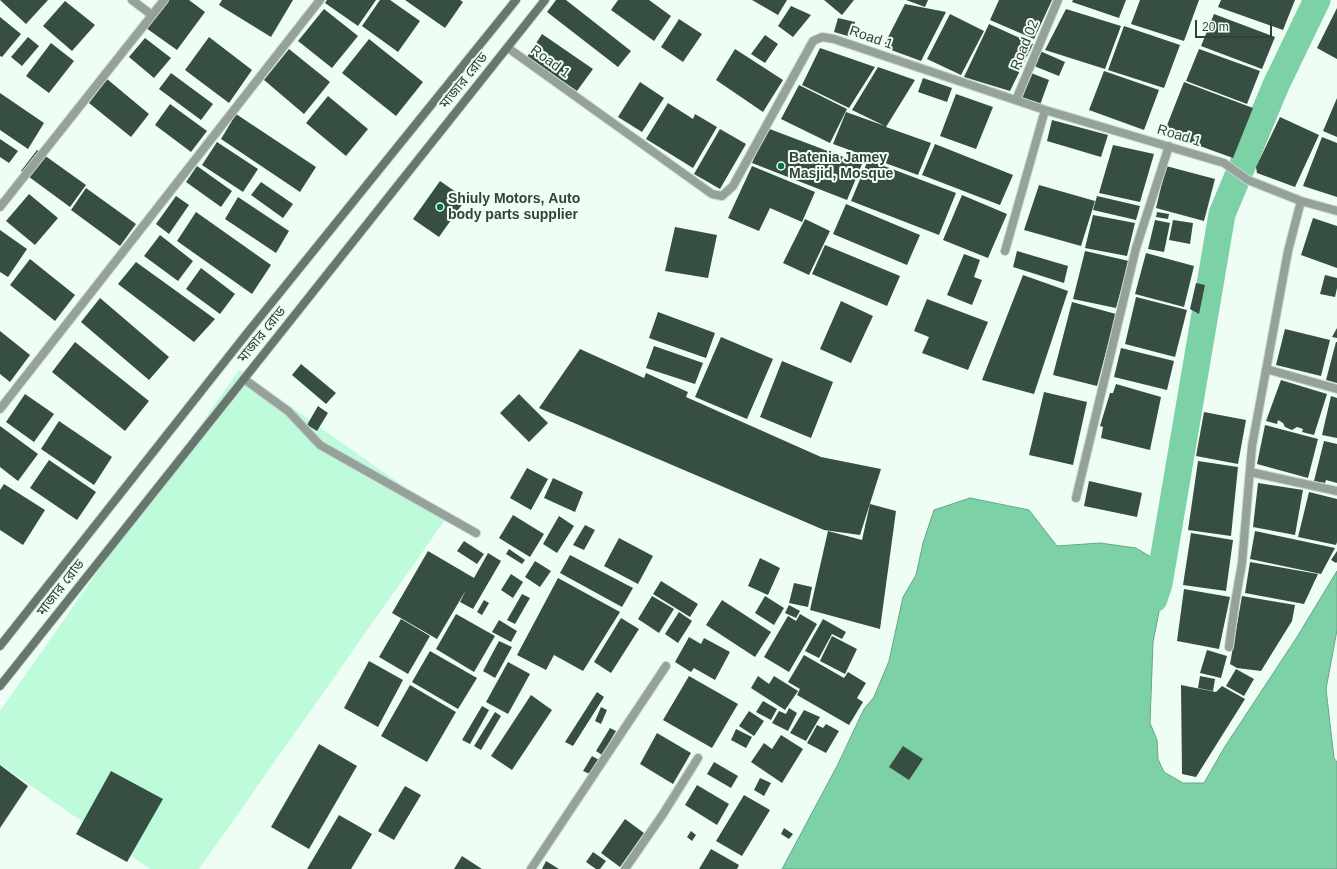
<!DOCTYPE html>
<html>
<head>
<meta charset="utf-8">
<style>
  body { margin:0 }
  #map { position:relative; width:1337px; height:869px; overflow:hidden; background:#eefef5; font-family:Arial,sans-serif }
  canvas { display:block }
  .scale { position:absolute; left:1195px; top:20px; width:77px; height:18px; box-sizing:border-box; border:2px solid #35403a; border-top:0; padding-left:5px; font-size:12px; line-height:14px; white-space:nowrap; color:#35403a; -webkit-text-stroke:3px #eefef5; paint-order:stroke }
</style>
</head>
<body>
<div id="map">
<canvas width="1337" height="869"></canvas>
<div class="scale">20 m</div>
</div>
<script>
const c = document.querySelector('canvas').getContext('2d');
c.lineJoin = 'round';
function paint(path, color) {
  c.fillStyle = color;
  c.fill(path, 'evenodd');
}
function toPath(rows) {
  const path = new Path2D();
  for (const r of rows) {
    path.moveTo(r[0], r[1]);
    for (let i = 2; i < r.length; i += 2) path.lineTo(r[i], r[i + 1]);
  }
  return path;
}
function trace(path, color, width, dash) {
  c.strokeStyle = color;
  c.lineWidth = width;
  c.lineCap = dash ? 'butt' : 'round';
  c.setLineDash(dash || []);
  c.stroke(path);
}
function label(font, color, halo, rows, align = 'center') {
  c.font = font + ' Arial,"Noto Sans Bengali",sans-serif';
  c.lineWidth = 4;
  c.setLineDash([]);
  c.textBaseline = 'middle';
  c.strokeStyle = halo;
  c.fillStyle = color;
  for (const [text, x, y, turn = 0] of rows) {
    c.save();
    c.translate(x, y);
    c.rotate((+turn || 0) * Math.PI / 180);
    c.textAlign = isNaN(turn) ? turn : align;
    if (halo) c.strokeText(text, 0, 0);
    c.fillText(text, 0, 0);
    c.restore();
  }
}
paint(toPath([
  [239,370,447,517,199,869,150,869,0,764,0,711]
]), '#bdfbda');
const water = toPath([
  [970,498,1029,510,1057,546,1100,543,1136,548,1168,567,1153,642,1150,723,1157,740,1158,759,1164,772,1183,783,1204,783,1224,748,1297,637,1337,571,1337,630,1326,689,1334,758,1337,762,1337,869,782,869,837,766,864,709,874,697,889,661,903,597,916,575,923,543,934,510,970,498]
]);
paint(water, '#7cd1a7');
trace(water, '#67a686', 1);
trace(toPath([
  [1154,599,1159,584,1222,214,1276,85,1317,0]
]), '#7cd1a7', 27);
paint(toPath([
  [0,0,48,0,26,24],
  [166,0,189,0,205,12,177,50,146,28],
  [222,0,293,0,271,37,219,5],
  [327,0,376,0,358,26,325,3],
  [380,0,390,0,420,21,398,52,362,26],
  [405,0,460,0,463,2,445,28],
  [556,0,566,0,631,51,618,67,547,12],
  [618,0,649,0,671,16,654,41,611,10],
  [752,0,787,0,778,15],
  [824,0,854,0,842,15],
  [906,0,928,0,925,7],
  [999,0,1052,0,1034,39,990,20],
  [1073,0,1126,0,1119,18,1072,2],
  [1140,0,1199,0,1184,41,1131,24],
  [1221,0,1295,0,1283,30,1218,7],
  [65,1,95,25,72,51,43,26],
  [905,4,946,12,921,61,883,47],
  [791,6,811,15,793,37,778,26],
  [1337,8,1337,59,1317,48],
  [324,9,358,36,332,68,298,41],
  [1066,9,1121,26,1105,69,1045,50],
  [950,14,984,31,961,75,927,59],
  [1214,14,1275,37,1262,69,1201,46],
  [0,17,21,34,2,57,0,56],
  [838,18,855,22,851,37,834,32],
  [679,19,702,34,683,62,661,47],
  [989,24,1033,44,1010,91,964,77],
  [1124,26,1180,45,1164,88,1108,70],
  [542,34,593,69,577,91,527,57],
  [765,35,778,44,765,63,751,54],
  [28,37,39,46,22,66,11,57],
  [209,37,252,70,229,103,185,70],
  [145,38,171,58,154,78,129,57],
  [369,39,423,82,396,116,342,73],
  [51,43,74,61,49,93,26,76],
  [820,48,875,67,849,108,802,85],
  [289,49,330,82,304,114,264,80],
  [735,49,783,80,763,112,716,80],
  [1199,49,1260,71,1247,104,1186,81],
  [1040,51,1065,62,1059,76,1034,66],
  [878,67,915,80,886,127,931,143,918,175,833,144,846,112,885,126,852,110],
  [1104,71,1159,90,1144,130,1089,110],
  [171,73,213,104,201,120,159,89],
  [1031,73,1049,80,1040,105,1022,98],
  [923,78,952,88,947,102,918,92],
  [107,79,149,114,131,137,89,103],
  [640,82,664,98,642,132,618,117],
  [1184,82,1253,108,1233,158,1164,133],
  [799,85,847,109,830,143,781,119],
  [0,93,44,123,28,149,0,130],
  [956,94,993,107,976,149,940,136],
  [328,96,368,129,346,156,306,123],
  [1337,98,1337,137,1323,131],
  [668,103,693,119,695,114,717,127,693,168,646,139],
  [170,104,207,131,191,152,155,125],
  [236,114,316,167,300,192,221,139],
  [1280,117,1319,135,1295,187,1257,173,1256,167],
  [1052,120,1108,135,1101,157,1047,141],
  [767,128,862,164,847,200,752,163],
  [720,129,746,144,720,189,694,174],
  [1322,137,1337,143,1337,197,1303,186],
  [0,139,18,151,9,163,0,157],
  [217,142,258,169,243,192,202,165],
  [935,144,1013,175,1000,205,922,175],
  [1113,145,1154,154,1140,202,1099,193],
  [37,150,86,185,70,207,21,171],
  [868,160,956,193,939,235,851,201],
  [197,166,232,191,221,207,186,182],
  [752,166,815,192,802,222,770,208,759,231,728,218],
  [1166,166,1215,179,1204,221,1156,208],
  [440,181,466,199,439,237,413,219],
  [261,182,293,204,283,218,251,195],
  [1039,185,1095,201,1081,246,1024,230],
  [86,188,136,224,120,246,71,210],
  [29,194,58,218,35,245,6,221],
  [962,195,1007,214,988,258,943,240],
  [176,196,189,205,169,234,156,224],
  [1097,196,1140,206,1136,220,1093,210],
  [238,197,289,231,276,253,225,219],
  [846,204,920,235,907,265,833,234],
  [196,212,271,265,252,294,177,241],
  [1157,212,1169,214,1168,219,1156,217],
  [1093,215,1135,223,1127,256,1085,248],
  [1313,218,1337,226,1337,268,1301,255],
  [805,219,830,231,809,275,783,263],
  [1155,220,1170,223,1164,252,1148,249],
  [1173,220,1193,223,1190,244,1169,240],
  [675,227,717,235,708,278,665,271],
  [0,230,27,249,8,277,0,272],
  [160,235,193,261,178,281,144,256],
  [825,245,900,276,887,306,812,274],
  [1017,251,1068,266,1064,283,1013,267],
  [1085,251,1129,261,1116,308,1073,299],
  [1146,253,1194,266,1184,307,1135,294],
  [964,254,980,260,974,277,982,280,972,305,947,295],
  [30,259,75,295,55,321,10,285],
  [136,262,215,319,194,342,118,284],
  [201,268,235,294,220,314,186,289],
  [1023,275,1068,291,1034,394,982,380],
  [1325,275,1337,278,1337,288,1335,297,1320,294],
  [1196,283,1205,285,1199,314,1190,309],
  [1136,297,1187,310,1175,357,1125,344],
  [100,298,169,357,149,380,81,322],
  [927,299,988,322,968,370,922,353,929,337,914,331],
  [841,301,873,316,851,363,820,349],
  [1072,302,1116,314,1097,386,1053,375],
  [658,312,715,333,706,358,649,338],
  [1337,328,1337,338,1332,337],
  [1285,329,1330,340,1321,376,1276,365],
  [0,331,30,355,10,382,0,374],
  [721,337,773,359,747,419,695,397],
  [75,342,149,401,125,431,52,372],
  [1336,342,1337,342,1337,383,1326,380],
  [654,346,703,363,695,384,646,368],
  [1121,348,1174,361,1167,390,1114,377],
  [580,349,644,378,646,373,688,392,686,397,821,457,881,469,860,535,824,530,539,408],
  [782,361,833,382,811,438,760,417],
  [301,364,336,393,326,404,292,375],
  [1281,380,1327,394,1314,435,1302,432,1303,429,1297,427,1292,430,1285,427,1283,423,1278,420,1277,424,1266,421],
  [1116,384,1161,397,1150,450,1101,438,1103,427,1100,426,1110,393,1113,393],
  [1044,392,1087,402,1073,465,1029,455],
  [25,394,54,414,34,442,6,422],
  [519,394,548,423,529,442,500,413],
  [1331,396,1337,398,1337,438,1322,435],
  [318,406,328,413,317,431,307,425],
  [1204,412,1246,420,1238,464,1196,456],
  [59,421,112,457,94,485,41,449],
  [1265,425,1318,439,1308,478,1257,464],
  [0,426,38,454,18,481,0,467],
  [1324,441,1337,444,1337,483,1326,480,1325,483,1314,481],
  [49,460,96,492,77,520,30,488],
  [1198,461,1238,467,1231,536,1188,530],
  [527,468,548,479,531,510,510,498],
  [553,478,583,492,575,512,544,498],
  [1089,481,1142,493,1137,517,1084,506],
  [1258,483,1303,490,1295,535,1253,527],
  [4,484,45,510,23,545,0,530,0,490],
  [1309,492,1337,499,1337,542,1336,545,1298,537],
  [870,504,896,511,880,629,810,610,828,531,862,540],
  [513,515,544,534,530,557,499,538],
  [559,516,574,526,557,553,543,544],
  [585,525,595,530,584,550,573,545],
  [1255,531,1335,548,1321,574,1250,559],
  [1191,533,1233,540,1226,591,1183,585],
  [619,538,653,556,638,584,604,566],
  [464,541,484,554,477,564,457,551],
  [509,549,525,560,522,564,506,554],
  [428,551,474,578,488,553,501,561,473,609,460,602,466,590,437,639,392,613],
  [1337,551,1337,562,1336,563,1331,560],
  [570,555,633,588,622,607,560,573],
  [760,558,780,568,768,595,748,586],
  [535,561,551,571,540,587,525,577],
  [1250,562,1318,574,1304,604,1245,593],
  [511,574,523,582,513,598,501,590],
  [558,578,620,612,583,671,554,655,546,670,517,655],
  [661,581,698,604,690,617,653,594],
  [794,583,812,587,808,607,789,603],
  [1184,589,1230,597,1219,649,1177,641],
  [522,594,530,598,515,624,507,620],
  [652,596,674,609,659,633,638,619],
  [765,596,784,608,774,625,755,613],
  [1242,596,1295,605,1292,621,1261,671,1237,668,1230,664],
  [484,600,489,603,482,615,477,612],
  [722,600,771,632,755,657,706,625],
  [789,605,800,611,796,618,785,613],
  [679,612,692,621,678,643,665,634],
  [456,614,495,636,474,672,436,649],
  [800,614,817,624,789,672,764,657,788,616,796,621],
  [621,618,639,629,611,673,594,662],
  [401,619,430,636,408,674,379,657],
  [823,619,846,632,842,639,832,634,819,658,805,651],
  [499,620,517,631,511,642,492,632],
  [832,636,857,649,845,674,820,661],
  [689,637,701,644,704,638,730,652,715,680,694,668,691,672,675,662],
  [499,641,512,647,495,678,483,671],
  [1207,650,1227,656,1221,678,1200,673],
  [430,651,477,678,458,709,412,682],
  [804,655,844,678,848,672,866,683,857,698,863,702,849,725,797,695,800,689,788,682],
  [369,661,403,680,378,727,344,708],
  [508,662,530,674,508,714,486,702],
  [1236,669,1254,679,1244,696,1226,686],
  [689,676,738,704,712,748,663,720],
  [758,676,769,684,774,676,798,691,785,710,751,688],
  [1200,676,1215,679,1213,691,1198,688],
  [410,685,456,712,427,762,381,736],
  [1181,685,1216,692,1222,686,1245,699,1196,777,1182,774],
  [597,692,604,697,573,746,565,742],
  [531,695,552,710,512,770,491,756],
  [763,701,777,709,771,720,756,712],
  [482,706,489,710,470,744,462,740],
  [601,707,607,710,601,724,595,721],
  [789,708,797,713,788,731,772,723,779,711,786,714],
  [804,710,820,717,806,741,790,733],
  [749,711,764,721,754,736,739,726],
  [495,712,501,716,481,750,474,746],
  [826,724,839,731,826,753,807,743,817,725,823,728],
  [610,728,616,731,602,755,596,751],
  [736,729,752,737,746,748,731,740],
  [657,733,691,753,673,784,640,764],
  [781,735,803,749,782,783,751,762,764,743,772,749],
  [319,744,357,766,309,849,271,827],
  [903,746,923,759,909,780,889,767],
  [592,756,599,760,590,774,583,771],
  [714,762,738,776,731,788,707,774],
  [0,765,28,786,0,828],
  [111,771,163,799,127,862,76,834],
  [760,778,771,783,764,796,754,790],
  [697,785,729,804,717,825,685,805],
  [405,786,421,795,394,840,378,831],
  [744,795,770,810,742,856,716,841],
  [339,815,372,834,351,869,307,869],
  [625,819,644,833,620,867,601,853],
  [784,828,793,834,789,839,781,834],
  [691,831,696,835,692,841,687,837],
  [711,849,739,865,737,869,699,869],
  [593,852,606,861,600,869,596,869,586,862],
  [462,856,482,869,454,869],
  [546,861,559,869,542,869]
]), '#374e42');
const street = toPath([
  [132,0,152,15],
  [508,48,712,194,722,196,733,186,813,41,822,37,834,39,1045,110,1224,163,1248,180,1301,201,1337,211],
  [1016,100,1058,0],
  [0,207,164,0],
  [1005,251,1045,110],
  [1266,369,1337,389],
  [244,379,288,411,320,445,476,533],
  [0,409,320,0],
  [1250,472,1337,491],
  [1076,498,1136,248,1169,146],
  [1229,647,1235,603,1242,563,1252,446,1288,251,1301,201],
  [531,869,666,666],
  [625,869,663,814,698,758]
]);
const secondary = toPath([
  [0,646,248,332,516,0],
  [0,686,545,0]
]);
trace(street, '#c9d8d0', 10);
trace(secondary, '#c9d8d0', 10);
trace(street, '#96a19b', 8);
trace(secondary, '#66776e', 8);
for (const [x, y, r, color] of [
  [781,166,4,"#02724c"],
  [440,207,4,"#02724c"]
]) {
  const dot = new Path2D();
  dot.arc(x, y, r, 0, 2 * Math.PI);
  c.fillStyle = color;
  c.fill(dot);
  trace(dot, '#eefef5', 1.5);
}
label('14px', '#35403a', '#eefef5', [
  ["Road 1",871,38,19],
  ["Road 02",1025,45,-68],
  ["Road 1",550,62,36],
  ["মাজার রোড",464,81,-51],
  ["Road 1",1179,136,17],
  ["মাজার রোড",262,335,-51],
  ["মাজার রোড",61,588,-52]
]);
label('bold 14px', '#35403a', '#eefef5', [
  ["Batenia Jamey",789,158],
  ["Masjid, Mosque",789,174],
  ["Shiuly Motors, Auto",448,199],
  ["body parts supplier",448,215]
], 'left');
</script>
</body>
</html>
